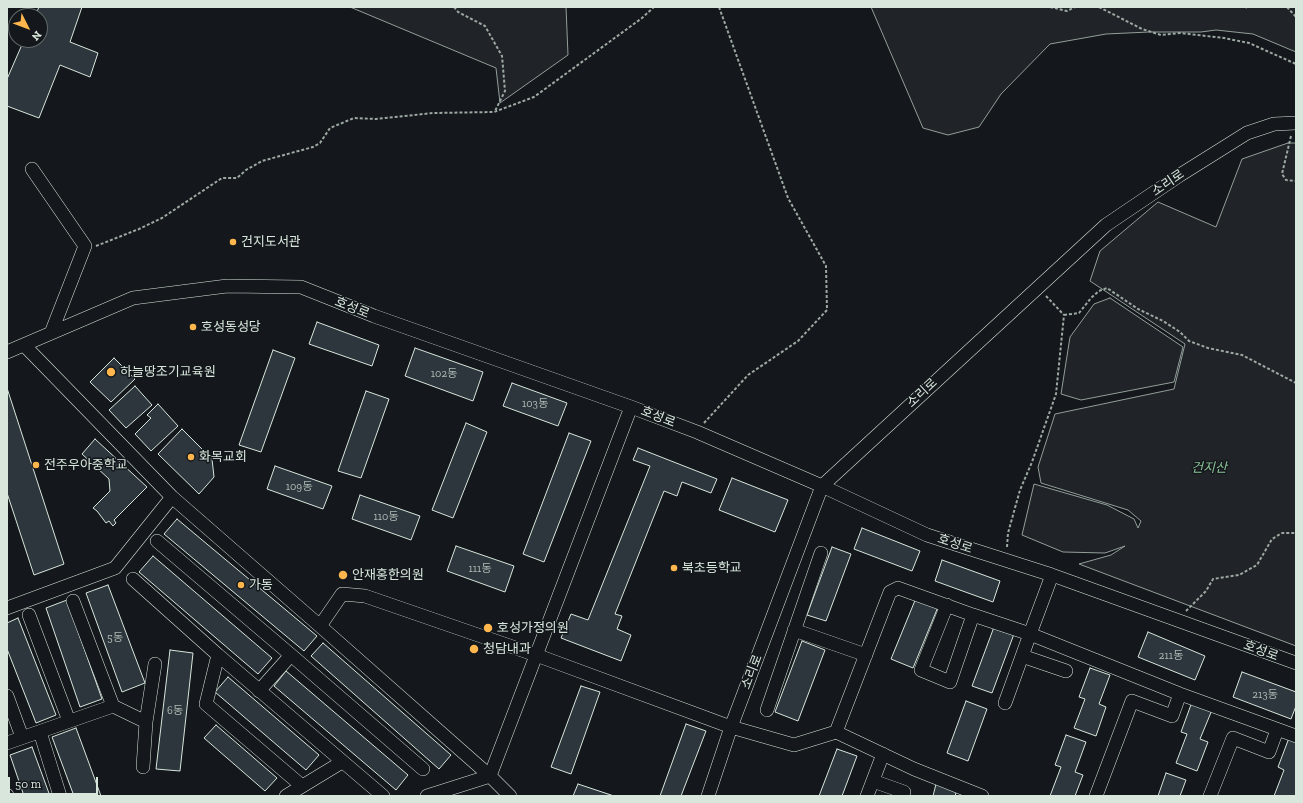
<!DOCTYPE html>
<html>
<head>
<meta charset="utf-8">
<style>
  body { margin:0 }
  #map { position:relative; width:1303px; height:803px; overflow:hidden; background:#14181c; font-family:"Zilla Slab",serif }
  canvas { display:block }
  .frame { position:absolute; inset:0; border:8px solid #d8e6dc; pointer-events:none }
  .north { position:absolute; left:8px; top:8px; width:40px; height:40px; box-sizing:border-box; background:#14181c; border:1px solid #626a69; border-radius:50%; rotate:132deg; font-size:11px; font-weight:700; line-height:16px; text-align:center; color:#d8e6dc }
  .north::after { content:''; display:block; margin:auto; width:14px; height:18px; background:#ffb74d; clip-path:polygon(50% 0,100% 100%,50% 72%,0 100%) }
  .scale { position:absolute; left:8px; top:777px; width:90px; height:18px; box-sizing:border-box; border:2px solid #d8e6dc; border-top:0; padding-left:5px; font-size:12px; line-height:14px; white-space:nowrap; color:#d8e6dc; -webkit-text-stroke:3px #14181c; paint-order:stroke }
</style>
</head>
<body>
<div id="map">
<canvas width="1303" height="803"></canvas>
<div class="frame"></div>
<div class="north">N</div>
<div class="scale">50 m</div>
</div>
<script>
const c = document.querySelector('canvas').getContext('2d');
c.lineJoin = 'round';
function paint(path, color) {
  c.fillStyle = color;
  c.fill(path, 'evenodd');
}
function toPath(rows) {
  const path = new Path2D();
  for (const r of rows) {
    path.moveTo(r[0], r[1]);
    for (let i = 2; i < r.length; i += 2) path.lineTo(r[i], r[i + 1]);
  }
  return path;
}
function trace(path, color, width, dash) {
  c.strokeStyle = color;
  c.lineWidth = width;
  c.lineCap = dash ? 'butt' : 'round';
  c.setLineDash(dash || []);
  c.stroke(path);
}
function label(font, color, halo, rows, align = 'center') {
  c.font = font + ' "Zilla Slab","Noto Sans KR",serif';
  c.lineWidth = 3;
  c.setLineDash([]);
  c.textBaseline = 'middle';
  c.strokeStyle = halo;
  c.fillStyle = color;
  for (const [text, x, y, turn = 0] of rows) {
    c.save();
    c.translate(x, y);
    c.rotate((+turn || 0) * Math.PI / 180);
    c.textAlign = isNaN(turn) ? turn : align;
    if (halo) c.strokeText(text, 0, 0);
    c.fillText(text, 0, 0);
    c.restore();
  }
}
const green = toPath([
  [350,7,566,7,568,55,500,103,496,68,350,7],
  [871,7,1296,7,1296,52,1253,34,1216,30,1201,32,1149,32,1106,34,1050,44,1001,94,979,127,948,135,923,128,871,7],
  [1288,143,1296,143,1296,646,1079,564,1111,555,1125,546,1105,553,1063,552,1022,535,1034,484,1107,505,1134,519,1138,528,1141,521,1128,510,1041,483,1038,467,1055,414,1174,389,1185,344,1090,281,1100,251,1158,202,1216,227,1242,159,1288,143],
  [1110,298,1183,347,1174,382,1081,400,1061,394,1070,337,1094,304,1110,298]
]);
paint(green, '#202428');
trace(green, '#939e99', 1);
const building = toPath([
  [39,7,82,7,70,42,98,53,90,77,60,65,39,118,7,106,7,79,24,40,40,40,40,16,35,16,39,7],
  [317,322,379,345,372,366,309,344,317,322],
  [415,348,483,372,473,401,405,376,415,348],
  [273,350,295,358,261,452,239,445,273,350],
  [114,358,135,379,111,402,90,382,114,358],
  [512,383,567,403,558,426,503,406,512,383],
  [135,386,152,405,126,428,109,410,135,386],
  [7,388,64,564,34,575,7,493,7,388],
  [366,391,389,399,361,478,338,471,366,391],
  [158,404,178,426,151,451,135,434,151,418,147,415,158,404],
  [466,423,487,432,453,518,432,510,466,423],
  [182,429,212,459,214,477,199,494,158,454,182,429],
  [569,433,591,441,544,562,523,554,569,433],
  [95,439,147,487,114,520,116,523,113,526,109,521,106,523,97,511,93,508,110,491,109,479,82,454,95,439],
  [638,448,717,479,711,493,682,482,677,496,664,491,615,614,622,616,617,629,631,635,621,661,561,638,571,614,588,620,650,466,633,460,638,448],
  [275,466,332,486,323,509,267,489,275,466],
  [732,478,788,500,775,532,719,510,732,478],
  [360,495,420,516,411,540,352,519,360,495],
  [177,519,317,636,304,651,164,534,177,519],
  [862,528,920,551,912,571,854,549,862,528],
  [456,546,514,566,505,592,447,571,456,546],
  [832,547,851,554,826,621,807,615,832,547],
  [153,556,272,658,258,674,139,572,153,556],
  [942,560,1000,581,993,602,935,581,942,560],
  [108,585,145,683,122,692,86,593,108,585],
  [916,598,938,607,913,668,891,659,916,598],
  [67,600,102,699,80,707,46,608,67,600],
  [18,618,56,715,36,723,7,649,7,623,18,618],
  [994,627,1014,634,992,693,972,686,994,627],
  [1148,632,1205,656,1195,680,1138,657,1148,632],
  [802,641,825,650,798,721,775,712,802,641],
  [323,643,451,755,439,769,311,656,323,643],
  [170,650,193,653,180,771,156,769,170,650],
  [1090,668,1110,675,1099,704,1106,707,1096,736,1074,728,1085,699,1079,697,1090,668],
  [286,671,408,775,396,790,274,686,286,671],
  [1242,672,1296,692,1296,706,1291,719,1233,697,1242,672],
  [228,677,319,755,306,770,215,692,228,677],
  [581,686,600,692,571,774,551,767,581,686],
  [966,701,987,709,968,761,947,753,966,701],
  [1192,702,1212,710,1200,739,1208,742,1197,771,1176,763,1187,734,1181,732,1192,702],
  [686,724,706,731,681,796,660,796,686,724],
  [216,725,277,778,265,791,204,738,216,725],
  [76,728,101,796,74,796,52,737,76,728],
  [1066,735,1086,742,1075,772,1083,775,1075,796,1050,796,1061,767,1055,765,1066,735],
  [1289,738,1296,740,1296,796,1274,796,1284,770,1278,767,1289,738],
  [32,747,50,796,24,796,10,755,32,747],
  [837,749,857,756,842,796,819,796,837,749],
  [1166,773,1186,780,1180,796,1158,796,1166,773],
  [578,784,614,796,573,796,578,784],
  [936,784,957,790,955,796,933,796,936,784]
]);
paint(building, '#2c363c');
trace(building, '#d8e6dc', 1);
const minor = toPath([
  [32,169,85,246,51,333],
  [24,345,172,497,320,626,490,776,510,796],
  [7,352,133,298,227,286,301,287,374,316,631,407,697,432,822,486,927,535,1052,575,1296,663],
  [157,541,291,655,423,769],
  [1052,575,1030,634,1180,694,1296,736],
  [133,579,218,655,383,796],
  [73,601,113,706],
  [947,605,921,670,950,682,973,615],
  [7,608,115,568,172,497],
  [29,615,69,721],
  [320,626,342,594,365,596,536,655,731,727,794,745,836,732,914,769,982,796],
  [794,630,866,655],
  [218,655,206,704,302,786],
  [1022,656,1066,671],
  [259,691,291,655],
  [7,696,22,737],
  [767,710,821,553],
  [40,732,60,796],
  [836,732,890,592,898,588,973,615,1030,634,1005,703],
  [7,743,113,706,146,722],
  [143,767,146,722,155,664],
  [873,781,904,792,902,796],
  [7,795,7,796],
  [286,796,342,762],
  [427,796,490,776,631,407],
  [708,796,731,727,822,486,1106,225,1180,175,1247,133,1274,124,1296,123],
  [867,796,883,754],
  [1096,796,1132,701,1172,716,1180,694],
  [1210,796,1233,738,1269,752,1277,730]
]);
trace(minor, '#d8e6dc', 14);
trace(toPath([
  [454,7,458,12,485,26,502,56,505,91,495,111],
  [1050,7,1067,11,1075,7],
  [1099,7,1142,29,1161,35,1180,33,1224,38,1249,43,1296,64],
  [1246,7,1247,8],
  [1287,7,1296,17],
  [1291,136,1282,174,1286,180,1296,181],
  [96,246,139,229,162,218,222,178,237,178,246,170,262,161,313,147,320,143,330,128,354,118,376,119,433,113,494,112,534,97,642,18,654,7],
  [1046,296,1064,315],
  [1064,315,1079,313,1091,298,1099,291,1107,288,1138,309,1163,321,1180,332,1189,341,1208,348,1242,355,1296,383],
  [704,423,748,375,798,341,827,310,826,266,788,198,719,7],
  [1007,547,1008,533,1020,490,1032,462,1056,394,1064,315],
  [1186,611,1206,591,1213,579,1239,575,1257,565,1272,539,1282,533,1296,533]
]), '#9da8a2', 2, [3, 2]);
trace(minor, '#14181c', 13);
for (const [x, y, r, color] of [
  [233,242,4,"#ffb74d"],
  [193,327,4,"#ffb74d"],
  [111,372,5,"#ffb74d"],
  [191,457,4,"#ffb74d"],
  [36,465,4,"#ffb74d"],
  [674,568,4,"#ffb74d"],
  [343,575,5,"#ffb74d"],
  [241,585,4,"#ffb74d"],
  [488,628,5,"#ffb74d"],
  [474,649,5,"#ffb74d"]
]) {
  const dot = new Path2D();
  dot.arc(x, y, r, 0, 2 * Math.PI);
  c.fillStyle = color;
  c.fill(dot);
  trace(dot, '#14181c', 1.5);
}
label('11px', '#adbab4', null, [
  ["102동",444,374],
  ["103동",535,404],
  ["109동",299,487],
  ["110동",386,517],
  ["111동",480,569],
  ["5동",115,638],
  ["211동",1171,656],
  ["213동",1265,695],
  ["6동",175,711]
]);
label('13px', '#d8e6dc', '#14181c', [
  ["소리로",1168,183,-34],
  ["호성로",352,308,22],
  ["소리로",922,393,-43],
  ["호성로",658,417,21],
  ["호성로",955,544,18],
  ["호성로",1261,651,20],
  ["소리로",752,672,-69]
]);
label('13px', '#d8e6dc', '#14181c', [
  ["건지도서관",241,242],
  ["호성동성당",201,327],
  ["하늘땅조기교육원",120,372],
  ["화목교회",199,457],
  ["전주우아중학교",44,465],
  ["북초등학교",682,568],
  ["안재홍한의원",352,575],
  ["가동",249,585],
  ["호성가정의원",497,628],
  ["청담내과",483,649]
], 'left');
label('italic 13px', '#8ac095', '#14181c', [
  ["건지산",1209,468]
]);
</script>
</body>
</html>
